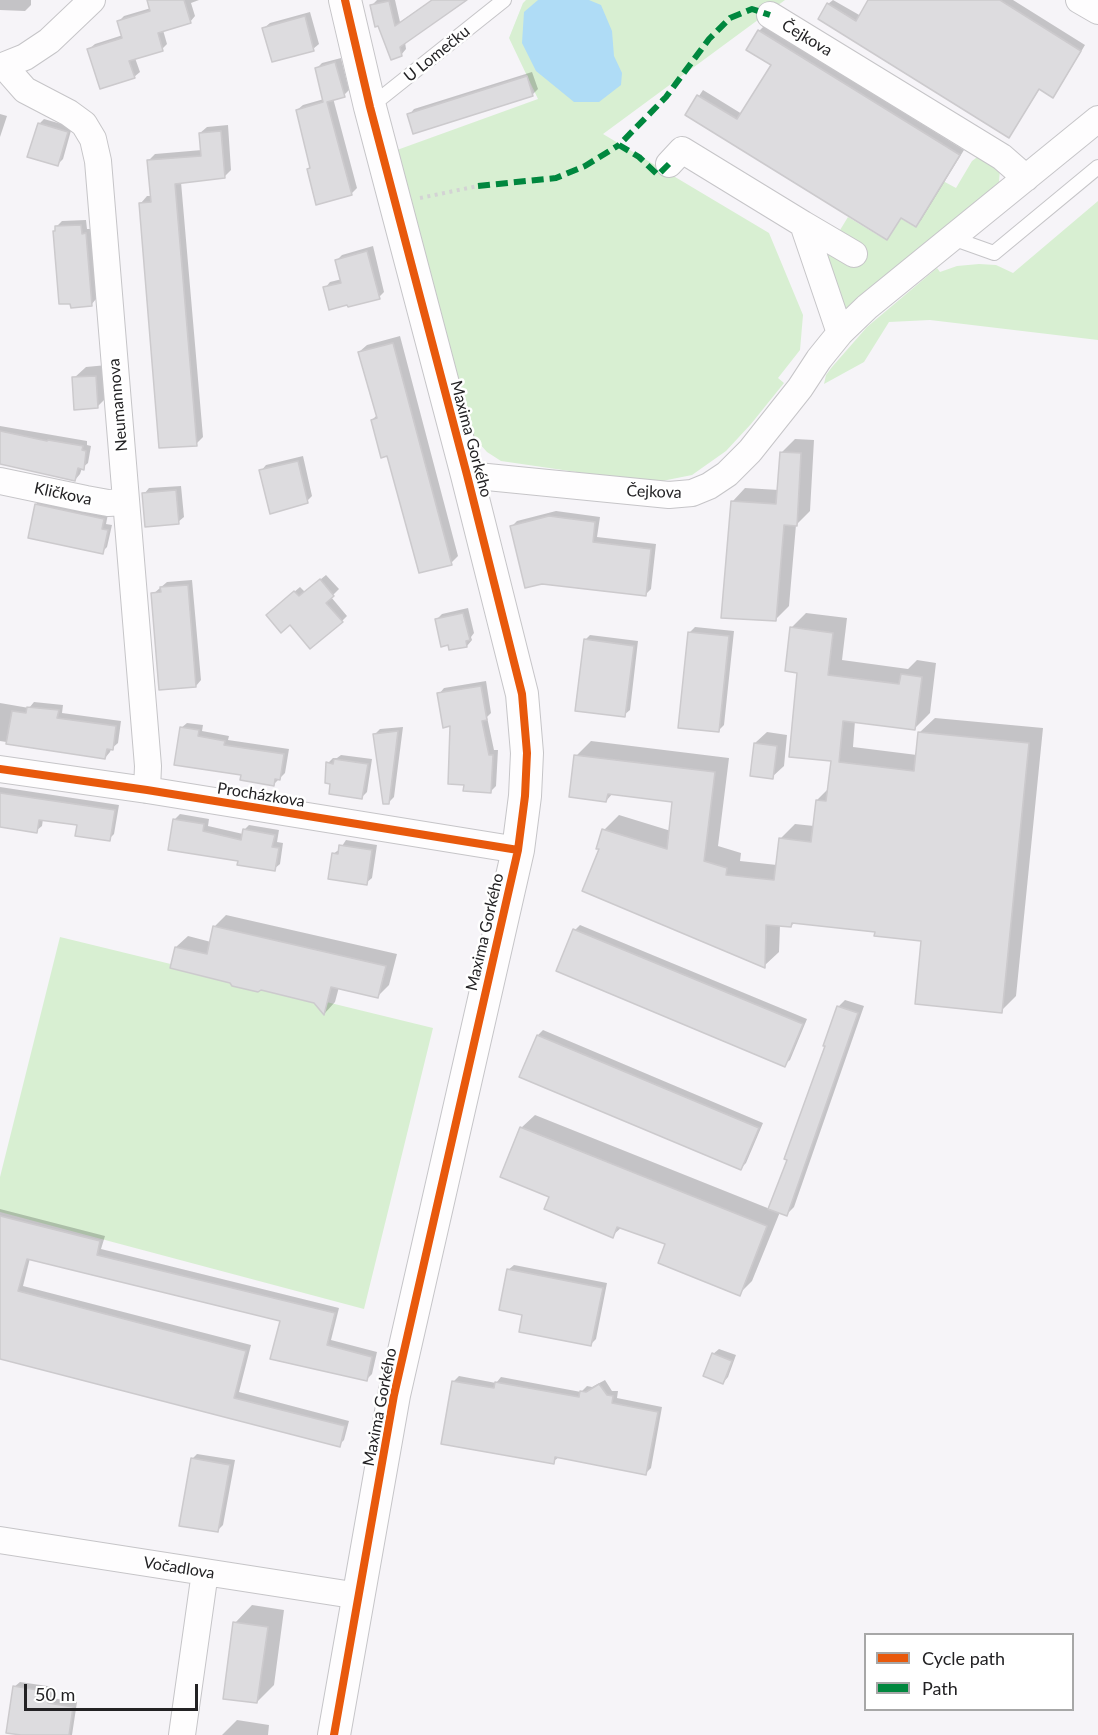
<!DOCTYPE html>
<html>
<head>
<meta charset="utf-8">
<style>
  body { margin:0 }
  #map { position:relative; width:1098px; height:1735px; overflow:hidden; background:#f6f4f8; font-family:Lato,sans-serif }
  canvas { display:block }
  .legend { position:absolute; left:864px; top:1633px; width:210px; height:78px; box-sizing:border-box; background:#fff; border:2px solid #a7a7a7; margin:0; padding:8px 10px; list-style:none; font-size:18px; color:#232224 }
  .legend li { display:flex; align-items:center; gap:12px; height:30px }
  .legend b { width:30px; border:2px solid #a7a7a7 }
  .scale { position:absolute; left:24px; top:1684px; width:174px; height:27px; box-sizing:border-box; border:3px solid #232224; border-top:0; padding-left:8px; font-size:18px; line-height:21px; white-space:nowrap; color:#232224; -webkit-text-stroke:4px #fff; paint-order:stroke }
</style>
</head>
<body>
<div id="map">
<canvas width="1098" height="1735"></canvas>
<ul class="legend">
<li><b style="height:8px;background:#e8590c"></b>Cycle path</li>
<li><b style="height:8px;background:#00873e"></b>Path</li>
</ul>
<div class="scale">50 m</div>
</div>
<script>
const c = document.querySelector('canvas').getContext('2d');
c.lineJoin = 'round';
function paint(path, color) {
  c.fillStyle = color;
  c.fill(path, 'evenodd');
}
function toPath(rows) {
  const path = new Path2D();
  for (const r of rows) {
    path.moveTo(r[0], r[1]);
    for (let i = 2; i < r.length; i += 2) path.lineTo(r[i], r[i + 1]);
  }
  return path;
}
function trace(path, color, width, dash) {
  c.strokeStyle = color;
  c.lineWidth = width;
  c.lineCap = dash ? 'butt' : 'round';
  c.setLineDash(dash || []);
  c.stroke(path);
}
function label(font, color, halo, rows, align = 'center') {
  c.font = font + ' Lato,sans-serif';
  c.lineWidth = 5;
  c.setLineDash([]);
  c.textBaseline = 'middle';
  c.strokeStyle = halo;
  c.fillStyle = color;
  for (const [text, x, y, turn = 0] of rows) {
    c.save();
    c.translate(x, y);
    c.rotate((+turn || 0) * Math.PI / 180);
    c.textAlign = isNaN(turn) ? turn : align;
    if (halo) c.strokeText(text, 0, 0);
    c.fillText(text, 0, 0);
    c.restore();
  }
}
paint(toPath([
  [526,0,785,0,603,134,769,233,803,315,800,350,778,378,784,383,751,424,726,451,692,475,652,483,501,461,487,452,469,432,397,150,538,99,509,38,523,3],
  [984,152,1000,169,999,182,853,308,843,308,820,248,837,235,848,217,886,240,900,218,915,227,943,181,956,188,972,161],
  [1098,201,1098,340,930,320,889,322,864,362,824,384,826,375,832,367,867,327,937,268,940,272,957,266,979,264,996,265,1013,273],
  [60,937,433,1028,364,1309,0,1212,0,1177]
]), '#d8efd2');
paint(toPath([
  [538,0,589,0,601,5,612,31,614,56,622,73,621,85,599,102,574,102,536,71,522,43,524,12]
]), '#afdcf6');
paint(toPath([
  [0,0,31,0,31,5,25,11,0,10],
  [149,0,199,0,191,3,195,16,190,22,163,30,167,44,162,49,135,58,140,72,134,77,89,49,95,44,123,35,119,21,124,16,151,8],
  [377,0,395,0,400,22,432,0,464,0,405,42,406,49,401,55,371,6],
  [833,0,861,16,870,0,1013,0,1085,45,1058,90,1053,96,1040,88,1014,130,1009,136,828,4],
  [310,12,319,44,313,49,264,28,270,23],
  [764,26,964,150,921,220,915,225,902,217,887,238,687,114,703,90,742,114,773,65,759,31],
  [341,58,349,90,344,95,333,98,357,188,351,194,309,169,312,166,297,110,303,105,324,99,317,68,322,63],
  [532,72,538,89,532,95,409,115,414,109],
  [0,114,7,116,0,137],
  [44,119,72,127,63,159,58,164,39,124],
  [228,125,231,170,224,177,181,182,203,437,196,444,141,203,147,196,152,196,148,161,155,154,202,150,200,133,207,127],
  [86,220,87,229,91,229,96,299,91,305,72,302,56,227,62,221],
  [373,246,384,292,379,297,325,288,330,282,342,279,337,260,342,255],
  [400,336,458,556,451,563,388,455,372,420,377,415,359,352,367,345],
  [107,365,109,395,97,407,74,378,86,367],
  [0,426,87,441,87,445,91,446,88,463,82,468,80,474,75,480,2,462,0,464],
  [795,439,814,440,810,511,796,525,789,606,775,620,732,502,745,488,779,490,782,452],
  [303,456,312,496,307,501,261,471,266,465],
  [181,486,184,517,178,522,144,494,149,488],
  [42,499,108,514,106,524,112,525,107,547,102,552,36,504],
  [556,511,600,517,597,537,656,544,651,589,645,595,511,527,517,521],
  [326,575,339,589,331,597,347,616,342,621,290,623,273,610,300,587,305,592],
  [192,580,201,680,196,686,153,594,167,582],
  [468,608,474,633,471,637,472,640,467,646,436,620,442,614],
  [806,613,847,618,842,660,908,669,917,660,936,663,930,713,915,728,855,721,853,747,917,755,920,732,935,718,1043,728,1016,996,1001,1011,923,940,876,930,795,922,791,926,780,925,779,952,764,966,601,848,604,830,619,815,671,831,674,800,613,793,606,801,576,756,591,741,729,758,718,846,741,853,740,861,777,865,780,839,795,824,814,826,817,800,829,788,833,760,799,671,791,628],
  [695,627,734,631,724,725,719,730,690,632],
  [590,635,638,641,630,710,624,715,585,640],
  [486,681,491,713,487,717,494,750,498,750,496,786,491,791,466,784,452,725,439,694,444,688],
  [34,702,63,705,62,713,121,721,118,743,111,749,110,752,105,758,0,741,0,703,29,708],
  [187,723,203,725,202,731,229,736,228,740,289,749,285,773,274,784,242,774,181,728],
  [403,727,394,797,388,803,375,734,380,729],
  [767,732,787,735,784,766,772,777,755,743],
  [341,755,372,759,367,792,362,797,332,782,328,763,333,758,337,758],
  [0,787,119,805,114,834,109,839,78,823,43,819,42,826,36,831,0,826],
  [180,814,209,819,208,826,243,834,244,830,249,825,279,830,277,842,283,843,280,864,274,869,239,860,174,820],
  [346,840,377,845,372,878,366,883,333,854,340,849],
  [226,915,397,954,389,985,378,996,339,987,335,1002,325,1013,315,1002,176,947,188,936,211,942,214,927],
  [580,925,807,1019,790,1060,784,1065,575,930],
  [845,1000,864,1006,794,1207,787,1214,780,1212,752,1281,739,1294,667,1243,622,1227,612,1236,551,1196,521,1128,535,1115,770,1209,789,1159,838,1007],
  [543,1030,763,1123,746,1163,741,1168,538,1035],
  [0,1209,105,1236,101,1249,339,1308,331,1340,377,1352,372,1374,366,1380,282,1320,30,1258,23,1286,251,1345,239,1392,349,1421,344,1440,339,1445,0,1357],
  [514,1265,607,1283,596,1339,591,1344,524,1314,508,1270],
  [719,1349,736,1355,728,1377,723,1383,713,1354],
  [459,1376,496,1383,501,1377,581,1392,587,1386,592,1387,605,1380,612,1391,618,1391,617,1398,662,1407,651,1468,646,1473,560,1456,553,1462,454,1381],
  [197,1454,235,1460,223,1525,218,1530,192,1459],
  [252,1605,284,1610,274,1685,257,1702,235,1623],
  [20,1682,54,1687,52,1698,77,1702,72,1735,32,1735,14,1687],
  [237,1720,269,1725,268,1735,222,1735]
]), '#0003');
const building = toPath([
  [147,0,184,0,191,23,158,33,163,51,129,61,135,78,100,89,87,49,122,38,117,21,150,11,147,0],
  [432,0,467,0,400,47,402,56,391,60,378,26,375,27,370,5,389,1,395,26,432,0],
  [868,0,1000,0,1081,51,1053,98,1039,89,1009,138,818,19,827,3,856,21,868,0],
  [305,16,314,51,272,62,262,28,305,16],
  [758,30,960,155,916,227,901,218,887,240,685,115,697,95,737,119,771,65,746,50,758,30],
  [335,62,345,97,327,102,352,195,316,205,307,169,310,168,296,110,323,102,315,68,335,62],
  [527,76,533,96,413,134,407,114,527,76],
  [38,123,68,132,58,166,27,157,38,123],
  [221,131,225,178,175,184,197,446,159,448,139,203,151,202,147,160,201,156,199,133,221,131],
  [81,225,82,234,86,233,92,306,71,308,70,304,59,304,53,231,55,231,55,226,81,225],
  [367,251,380,299,348,307,347,305,329,310,323,287,341,283,335,260,367,251],
  [393,343,452,565,419,573,387,456,381,458,371,420,377,418,358,352,393,343],
  [96,376,98,408,74,410,72,377,96,376],
  [0,431,47,441,48,440,83,446,82,450,86,451,84,470,78,468,75,481,0,464,0,431],
  [780,452,801,453,797,526,784,525,776,621,721,618,731,501,776,504,780,452],
  [298,461,308,503,270,514,259,470,298,461],
  [176,490,179,524,145,527,142,493,176,490],
  [35,504,104,519,102,529,108,530,103,554,28,538,35,504],
  [549,516,595,522,593,542,651,549,646,596,542,584,525,588,510,526,549,516],
  [320,579,334,596,326,603,343,622,310,649,290,625,281,633,266,615,294,591,299,596,320,579],
  [188,585,196,687,159,690,151,593,161,592,160,587,188,585],
  [463,613,470,640,466,641,467,647,449,650,448,645,441,647,435,619,463,613],
  [790,627,833,633,828,675,899,684,901,674,922,677,915,730,843,721,839,762,914,771,918,732,1029,743,1002,1013,915,1004,921,941,874,936,875,932,792,923,791,927,766,925,765,968,582,891,599,849,596,849,602,829,667,849,672,802,608,794,606,802,569,797,574,755,715,772,704,861,727,868,726,875,774,880,779,838,811,842,816,800,826,801,831,761,789,757,797,673,785,671,790,627],
  [688,632,729,636,719,732,678,728,688,632],
  [584,639,634,646,625,717,575,711,584,639],
  [481,686,487,720,482,721,489,755,493,755,491,793,463,791,464,785,448,784,450,726,443,728,437,693,481,686],
  [27,707,59,710,57,718,116,726,113,750,107,749,105,759,6,744,12,711,26,713,27,707],
  [180,727,199,730,198,736,225,741,224,745,284,754,280,780,275,779,274,786,240,780,241,775,174,765,180,727],
  [398,731,389,804,383,804,373,734,398,731],
  [754,743,777,746,773,779,750,776,754,743],
  [334,759,368,764,362,799,329,794,330,784,325,783,326,762,333,764,334,759],
  [0,793,115,810,110,841,75,836,77,825,39,820,37,833,0,827,0,793],
  [173,819,204,824,203,831,241,840,243,829,275,835,272,847,279,848,275,871,237,865,238,861,168,850,173,819],
  [339,845,372,850,367,885,328,879,332,853,338,854,339,845],
  [213,926,386,966,378,998,331,987,324,1015,314,1003,261,990,258,992,232,986,230,983,170,968,175,947,207,954,213,926],
  [573,929,803,1024,785,1067,556,971,573,929],
  [837,1006,858,1013,787,1216,768,1209,787,1160,784,1159,825,1046,823,1046,837,1006],
  [537,1035,759,1128,741,1170,519,1077,537,1035],
  [520,1127,767,1226,740,1296,658,1263,665,1244,617,1227,613,1238,544,1209,549,1197,500,1177,520,1127],
  [0,1216,100,1241,97,1255,335,1313,327,1345,372,1357,367,1381,270,1359,280,1321,27,1259,18,1291,246,1351,234,1398,345,1426,340,1447,0,1359,0,1216],
  [507,1269,603,1288,591,1346,519,1332,522,1315,499,1310,507,1269],
  [712,1353,732,1361,723,1384,703,1376,712,1353],
  [452,1381,494,1388,495,1382,579,1397,580,1391,586,1392,599,1384,607,1395,613,1396,612,1403,658,1412,646,1475,555,1457,554,1464,441,1444,452,1381],
  [191,1458,230,1465,218,1532,179,1526,191,1458],
  [233,1622,268,1627,257,1703,223,1699,233,1622],
  [13,1686,50,1692,48,1703,73,1707,69,1735,21,1735,6,1733,13,1686]
]);
paint(building, '#dddcdf');
trace(building, '#cccacd', 1.5);
const service = toPath([
  [371,106,504,0],
  [952,238,994,253,1098,167]
]);
const minor = toPath([
  [1079,0,1098,11],
  [770,15,1002,157,1026,178],
  [4,66,25,90,69,113,84,124,93,139,98,161,148,766,147,790],
  [0,67,25,57,49,41,92,0],
  [669,164,682,150,803,224,840,333],
  [803,224,854,254],
  [467,475,669,495,692,493,709,486,727,474,750,451,800,388,819,359,840,333,867,307,1098,119],
  [0,481,86,499,108,503,126,502],
  [0,769,147,790,518,850],
  [0,1540,359,1596],
  [182,1735,205,1572]
]);
const tertiary = toPath([
  [334,1735,394,1395,518,850,525,796,527,753,522,694,467,475,370,107,345,0]
]);
trace(service, '#c6c5c8', 16);
trace(minor, '#c6c5c8', 28);
trace(tertiary, '#c6c5c8', 34);
trace(toPath([
  [420,198,478,186]
]), '#d3d3d4', 4, [3, 4.5]);
trace(service, '#fefdfe', 14);
trace(minor, '#fefdfe', 26);
trace(tertiary, '#fefdfe', 32);
trace(toPath([
  [669,164,658,175,639,157,619,145,666,97,709,39,730,18,752,9,770,15],
  [478,186,556,178,585,166,619,145]
]), '#00873e', 6, [12, 6]);
trace(toPath([
  [0,769,147,790,518,850],
  [334,1735,394,1395,518,850,525,796,527,753,522,694,467,475,370,107,345,0]
]), '#e8590c', 8);
label('16px', '#232224', '#fff', [
  ["Čejkova",807,38,31],
  ["U Lomečku",437,54,-39],
  ["Neumannova",118,405,-95],
  ["Maxima Gorkého",471,439,75],
  ["Čejkova",654,492,2],
  ["Kličkova",63,494,12],
  ["Procházkova",261,795,9],
  ["Maxima Gorkého",485,932,-77],
  ["Maxima Gorkého",380,1407,-79],
  ["Vočadlova",179,1568,9]
]);
</script>
</body>
</html>
